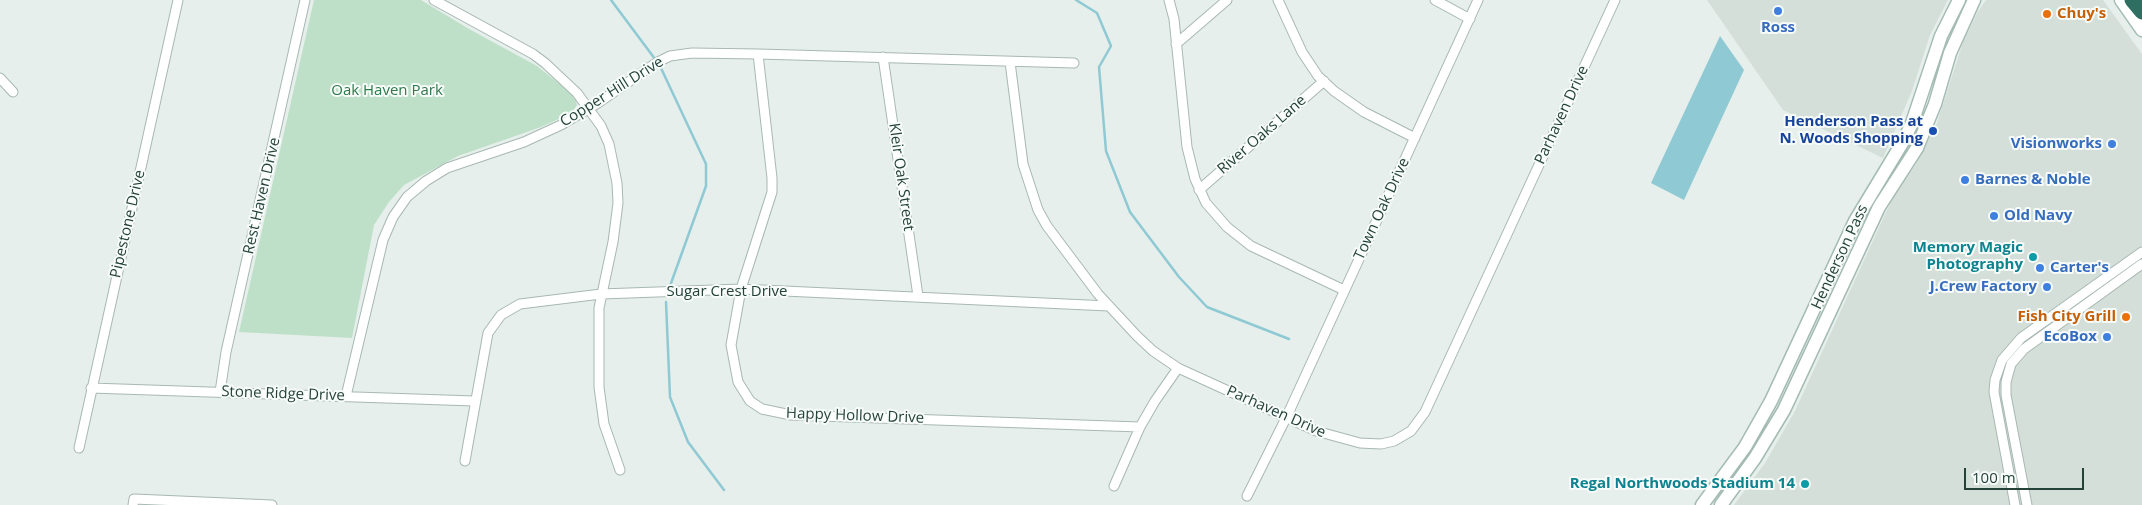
<!DOCTYPE html>
<html>
<head>
<meta charset="utf-8">
<style>
  body { margin:0 }
  #map { position:relative; width:2142px; height:505px; overflow:hidden; background:#e6efeb; font-family:"Open Sans",sans-serif }
  canvas { display:block }
  .scale { position:absolute; left:1964px; top:468px; width:120px; height:22px; box-sizing:border-box; border:2px solid #24423a; border-top:0; padding-left:6px; font-size:15px; line-height:18px; white-space:nowrap; color:#24423a; -webkit-text-stroke:4px #f7fbf9; paint-order:stroke }
</style>
</head>
<body>
<div id="map">
<canvas width="2142" height="505"></canvas>
<div class="scale">100 m</div>
</div>
<script>
const c = document.querySelector('canvas').getContext('2d');
c.lineJoin = 'round';
function paint(path, color) {
  c.fillStyle = color;
  c.fill(path, 'evenodd');
}
function toPath(rows) {
  const path = new Path2D();
  for (const r of rows) {
    path.moveTo(r[0], r[1]);
    for (let i = 2; i < r.length; i += 2) path.lineTo(r[i], r[i + 1]);
  }
  return path;
}
function trace(path, color, width, dash) {
  c.strokeStyle = color;
  c.lineWidth = width;
  c.lineCap = dash ? 'butt' : 'round';
  c.setLineDash(dash || []);
  c.stroke(path);
}
function label(font, color, halo, rows, align = 'center') {
  c.font = font + ' "Open Sans",sans-serif';
  c.lineWidth = 4;
  c.setLineDash([]);
  c.textBaseline = 'middle';
  c.strokeStyle = halo;
  c.fillStyle = color;
  for (const [text, x, y, turn = 0] of rows) {
    c.save();
    c.translate(x, y);
    c.rotate((+turn || 0) * Math.PI / 180);
    c.textAlign = isNaN(turn) ? turn : align;
    if (halo) c.strokeText(text, 0, 0);
    c.fillText(text, 0, 0);
    c.restore();
  }
}
paint(toPath([
  [1707,0,1948,0,1930,35,1912,91,1883,158,1783,110],
  [1986,0,2103,0,2142,54,2142,505,1734,505,1765,463,1795,411,1892,199,1916,164,1936,126,1963,42,1977,13]
]), '#d4dfda');
paint(toPath([
  [314,0,421,0,469,29,537,66,575,96,577,105,572,113,541,127,458,156,404,185,389,202,374,225,352,338,239,332]
]), '#bfe0c8');
paint(toPath([
  [1720,36,1744,70,1684,200,1651,183]
]), '#8ec9d4');
trace(toPath([
  [611,0,655,59],
  [1076,0,1097,13,1111,46,1099,67,1106,151,1130,212,1179,277,1207,307,1289,339],
  [660,66,706,164,706,186,670,286],
  [666,302,670,397,688,442,724,490]
]), '#8ec9d4', 2.5);
const street = toPath([
  [434,0,533,54,545,63,577,93,601,126,609,144,617,183,618,203,613,242,599,308,599,387,604,424,620,470],
  [1169,0,1174,19,1187,147,1195,179,1206,203,1227,227,1251,246,1344,290],
  [1278,0,1302,52,1318,76,1334,91,1364,112,1415,138],
  [1435,0,1470,19],
  [1176,44,1227,0],
  [758,54,772,178,772,192,741,289,731,345,738,382,750,401,762,409,791,415,1140,427],
  [883,57,918,296],
  [1010,62,1023,164,1038,210,1047,226,1098,294,1137,336,1153,351,1178,368,1316,431,1360,443,1381,444,1394,441,1411,431,1425,412,1615,0],
  [0,78,13,92],
  [1199,190,1324,81],
  [91,388,474,401],
  [220,392,226,352,305,0],
  [346,396,383,240,393,217,407,197,426,181,447,168,524,142,561,125,598,103,656,63,670,56,692,53,758,54,1074,63],
  [79,448,178,0],
  [465,461,488,333,501,315,520,304,601,294,741,289,1109,306],
  [1114,486,1140,427,1155,401,1178,368],
  [1247,496,1286,418,1478,0],
  [133,505,134,499,272,505],
  [2015,505,1994,392,1995,380,2002,360,2021,338,2142,252],
  [2027,505,2006,395,2006,382,2011,364,2024,349,2142,264]
]);
const secondary = toPath([
  [2121,0,2142,30],
  [1702,505,1745,447,1771,401,1855,221,1904,140,1912,123,1941,36,1959,0],
  [1721,505,1755,458,1784,410,1879,207,1917,148,1935,104,1950,53,1974,0]
]);
const highway = toPath([
  [2132,0,2142,12]
]);
trace(street, '#a8b8b2', 11);
trace(secondary, '#a4bbb3', 15);
trace(highway, '#c2cac8', 18);
trace(street, '#fff', 9);
trace(secondary, '#fff', 12);
trace(highway, '#2f6f62', 15);
for (const [x, y, r, color] of [
  [1778,11,5,"#3f7fe0"],
  [2047,14,5,"#e8710a"],
  [1933,131,5,"#1a4fb4"],
  [2112,144,5,"#3f7fe0"],
  [1965,180,5,"#3f7fe0"],
  [1994,216,5,"#3f7fe0"],
  [2033,257,5,"#0f9aa8"],
  [2040,268,5,"#3f7fe0"],
  [2047,287,5,"#3f7fe0"],
  [2126,317,5,"#e8710a"],
  [2107,337,5,"#3f7fe0"],
  [1805,484,5,"#0f9aa8"]
]) {
  const dot = new Path2D();
  dot.arc(x, y, r, 0, 2 * Math.PI);
  c.fillStyle = color;
  c.fill(dot);
  trace(dot, '#f7fbf9', 2);
}
label('bold 15px', '#c56008', '#f7fbf9', [
  ["Chuy's",2057,14],
  ["Fish City Grill",2116,317,"right"]
], 'left');
label('bold 15px', '#366cbe', '#f7fbf9', [
  ["Ross",1778,28,"center"],
  ["Visionworks",2102,144],
  ["Barnes & Noble",1975,180,"left"],
  ["Old Navy",2004,216,"left"],
  ["Carter's",2050,268,"left"],
  ["J.Crew Factory",2037,287],
  ["EcoBox",2097,337]
], 'right');
label('15px', '#2d7a4b', '#f7fbf9', [
  ["Oak Haven Park",387,91]
]);
label('15px', '#24423a', '#f7fbf9', [
  ["Copper Hill Drive",612,92,-32],
  ["Parhaven Drive",1562,115,-65],
  ["River Oaks Lane",1262,135,-41],
  ["Kleir Oak Street",901,177,82],
  ["Rest Haven Drive",262,196,-77],
  ["Town Oak Drive",1382,209,-65],
  ["Pipestone Drive",128,224,-77],
  ["Henderson Pass",1840,257,-65],
  ["Sugar Crest Drive",727,292],
  ["Stone Ridge Drive",283,394,2],
  ["Parhaven Drive",1276,412,24],
  ["Happy Hollow Drive",855,416,2]
]);
label('bold 15px', '#164399', '#f7fbf9', [
  ["Henderson Pass at",1923,122],
  ["N. Woods Shopping",1923,139]
], 'right');
label('bold 15px', '#0d838f', '#f7fbf9', [
  ["Memory Magic",2023,248],
  ["Photography",2023,265],
  ["Regal Northwoods Stadium 14",1795,484]
], 'right');
</script>
</body>
</html>
